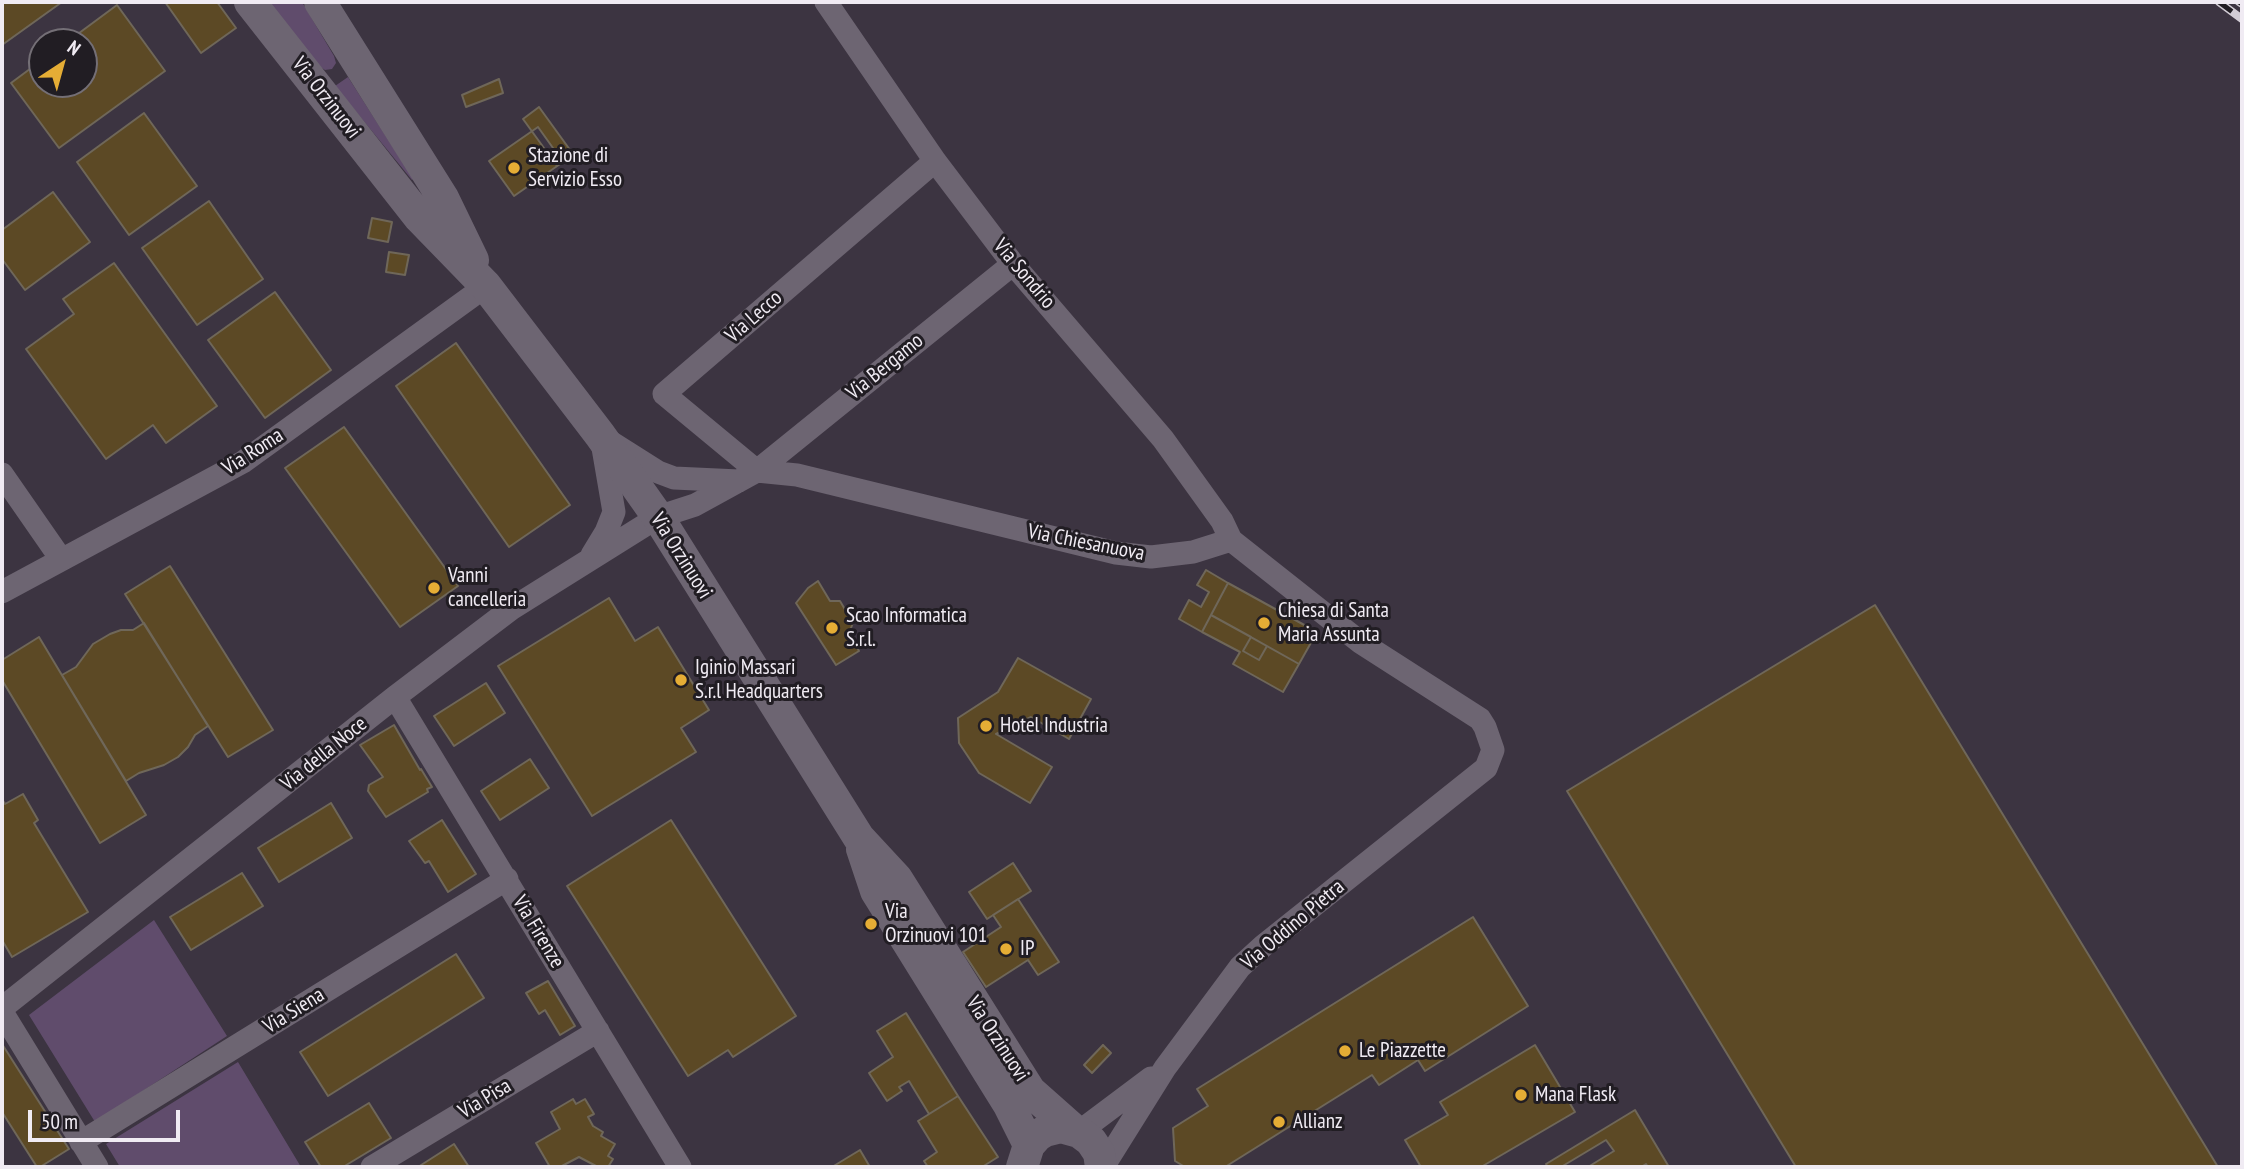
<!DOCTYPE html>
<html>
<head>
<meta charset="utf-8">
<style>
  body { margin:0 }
  #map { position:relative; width:2244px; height:1169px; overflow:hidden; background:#3c3441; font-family:"PT Sans Narrow",sans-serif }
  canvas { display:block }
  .frame { position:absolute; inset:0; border:4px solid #f0ebf3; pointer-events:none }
  .north { position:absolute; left:28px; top:28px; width:70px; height:70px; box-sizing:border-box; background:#211d23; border:2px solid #746f76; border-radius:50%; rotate:36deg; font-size:19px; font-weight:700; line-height:28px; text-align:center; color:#f0ebf3 }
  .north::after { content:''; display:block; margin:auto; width:24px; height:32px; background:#e5ad35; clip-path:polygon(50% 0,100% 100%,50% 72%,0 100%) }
  .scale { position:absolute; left:28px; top:1110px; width:152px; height:32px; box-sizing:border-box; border:4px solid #f0ebf3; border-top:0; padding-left:9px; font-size:21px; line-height:24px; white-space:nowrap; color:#f0ebf3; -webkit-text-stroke:5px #211d23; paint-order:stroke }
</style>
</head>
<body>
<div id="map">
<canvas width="2244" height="1169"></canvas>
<div class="frame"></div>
<div class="north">N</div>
<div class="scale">50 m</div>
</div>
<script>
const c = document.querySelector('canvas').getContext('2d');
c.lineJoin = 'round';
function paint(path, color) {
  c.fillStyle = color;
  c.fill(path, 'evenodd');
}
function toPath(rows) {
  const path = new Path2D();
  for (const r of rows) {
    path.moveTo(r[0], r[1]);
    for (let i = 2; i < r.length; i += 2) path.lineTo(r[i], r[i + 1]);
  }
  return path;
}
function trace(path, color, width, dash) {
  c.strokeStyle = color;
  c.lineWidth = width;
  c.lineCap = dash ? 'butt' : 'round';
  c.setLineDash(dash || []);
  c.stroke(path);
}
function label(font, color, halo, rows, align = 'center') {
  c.font = font + ' "PT Sans Narrow",sans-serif';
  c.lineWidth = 6;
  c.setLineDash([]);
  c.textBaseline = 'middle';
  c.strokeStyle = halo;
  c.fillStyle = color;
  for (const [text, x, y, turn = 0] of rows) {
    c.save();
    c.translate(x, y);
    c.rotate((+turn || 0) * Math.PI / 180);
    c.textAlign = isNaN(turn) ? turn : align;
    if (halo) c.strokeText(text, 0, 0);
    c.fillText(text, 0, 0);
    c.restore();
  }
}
paint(toPath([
  [268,2,302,2,334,56,336,63,332,69,325,70,319,66],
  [348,77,413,179,412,180,335,86],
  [154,920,227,1036,95,1122,29,1015],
  [238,1062,301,1167,120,1167,106,1144]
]), '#604c6c');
const building = toPath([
  [2,2,62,2,2,45,2,2],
  [165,2,217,2,236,28,201,53,165,2],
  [117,5,165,71,59,148,11,83,42,60,42,84,84,84,84,42,67,42,117,5],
  [499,79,503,93,466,107,462,95,499,79],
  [539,107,573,154,557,166,523,119,539,107],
  [144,113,197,186,129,235,77,162,144,113],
  [538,127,563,162,514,196,489,161,538,127],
  [53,192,90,242,25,290,2,259,2,230,53,192],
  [209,201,263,279,197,325,142,248,209,201],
  [372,218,392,222,388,242,368,238,372,218],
  [389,252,409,255,405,275,386,272,389,252],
  [114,263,217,406,166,443,153,425,106,459,26,349,74,314,63,299,114,263],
  [275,292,331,370,265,418,208,340,275,292],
  [456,343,570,505,509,547,396,386,456,343],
  [344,427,458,586,400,627,285,468,344,427],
  [170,566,273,730,228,757,125,594,170,566],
  [1206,570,1228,583,1202,632,1179,619,1189,600,1201,607,1209,592,1197,585,1206,570],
  [818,581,830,601,840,601,853,623,849,633,859,651,836,665,796,603,808,588,818,581],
  [1228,583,1317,632,1299,664,1211,615,1228,583],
  [609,598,635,641,658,627,709,710,681,728,696,752,592,816,498,666,609,598],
  [1875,605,2218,1167,1796,1167,1567,791,1875,605],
  [1211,615,1251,637,1243,651,1259,660,1267,646,1299,664,1283,692,1233,664,1240,652,1202,632,1211,615],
  [144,623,208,726,195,735,188,747,178,757,164,765,139,773,126,781,62,675,76,667,93,644,110,634,121,630,133,630,144,623],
  [39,637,146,815,100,843,2,680,2,660,39,637],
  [1251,637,1267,646,1259,660,1243,651,1251,637],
  [1018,658,1091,699,1069,739,1031,717,996,734,1052,767,1030,803,979,773,959,743,958,718,998,692,1018,658],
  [486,683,505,713,454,746,434,716,486,683],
  [394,725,420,770,421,769,432,787,427,789,428,792,386,817,368,791,369,785,383,777,360,745,394,725],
  [530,759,549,788,500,820,481,791,530,759],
  [23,794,38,820,34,823,88,912,12,957,2,940,2,799,5,804,23,794],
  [331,803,352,838,279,882,258,848,331,803],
  [442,820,476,874,448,892,429,861,425,863,409,841,442,820],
  [671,820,796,1016,733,1057,728,1050,688,1076,567,886,671,820],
  [1013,863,1031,891,987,919,969,892,1013,863],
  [242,873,263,906,191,950,170,917,242,873],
  [1018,899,1059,962,1038,975,1028,960,986,987,963,952,1001,927,993,915,1018,899],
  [1473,917,1528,1006,1425,1071,1418,1060,1379,1085,1372,1075,1225,1167,1185,1167,1175,1161,1173,1128,1208,1106,1197,1089,1473,917],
  [456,954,484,998,328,1096,300,1052,456,954],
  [548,981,575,1026,560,1035,545,1010,539,1014,526,993,548,981],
  [906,1013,958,1096,929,1114,909,1081,899,1087,902,1091,887,1101,869,1073,893,1057,877,1031,906,1013],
  [2,1044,69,1149,40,1167,37,1167,2,1112,2,1044],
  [1103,1045,1111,1053,1092,1073,1084,1065,1103,1045],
  [1535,1045,1575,1112,1481,1167,1421,1167,1405,1140,1448,1115,1440,1102,1535,1045],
  [958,1096,998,1157,982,1167,928,1167,924,1161,937,1152,918,1121,958,1096],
  [573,1099,576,1104,585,1099,594,1114,588,1117,593,1126,603,1132,601,1136,615,1144,608,1156,613,1159,608,1167,598,1167,579,1157,560,1167,550,1167,536,1143,560,1129,551,1112,573,1099],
  [369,1103,391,1138,343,1167,321,1167,305,1142,369,1103],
  [1635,1110,1669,1167,1648,1167,1646,1164,1641,1167,1588,1167,1614,1151,1606,1140,1561,1167,1548,1167,1546,1164,1635,1110],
  [454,1144,469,1167,418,1167,454,1144],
  [860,1150,870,1167,832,1167,860,1150]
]);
paint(building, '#5c4925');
trace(building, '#6f6759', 2);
trace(toPath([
  [826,2,935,161,1013,264,1163,439,1222,521,1231,540],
  [935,161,664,394,757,471,1013,264],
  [609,441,658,472,674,478,739,481],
  [2,474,61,559],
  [592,555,606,532,614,512,602,442],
  [2,592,243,462,486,286],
  [395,697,680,1167],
  [2,1008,395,697,511,609,658,517,695,505,757,471,797,475,1116,553,1151,557,1193,552,1231,540,1360,642,1480,719,1485,727,1493,750,1486,768,1263,946,1240,967,1165,1068,1103,1167],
  [2,1012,97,1167],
  [1079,1132,1151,1078],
  [81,1142,507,879],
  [372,1167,598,1031]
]), '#6d6572', 23);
trace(toPath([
  [250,2,419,217,486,286,600,435,658,517,859,838,897,879,1030,1091,1074,1130],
  [320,2,443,198,473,260],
  [862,849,876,891,1009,1105,1029,1145],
  [1022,1167,1029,1145,1037,1136,1045,1131,1061,1127,1079,1132,1091,1141,1099,1153,1101,1167]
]), '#6d6572', 32);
const rail = toPath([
  [2219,2,2242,19],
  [2239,2,2242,4]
]);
trace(rail, '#d2ccd5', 8);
trace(rail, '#211d23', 5, [16]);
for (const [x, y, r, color] of [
  [514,168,7,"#e5ad35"],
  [434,588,7,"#e5ad35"],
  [1264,623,7,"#e5ad35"],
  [832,628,7,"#e5ad35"],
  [681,680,7,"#e5ad35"],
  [986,726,7,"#e5ad35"],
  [871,924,7,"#e5ad35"],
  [1006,949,7,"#e5ad35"],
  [1345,1051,7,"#e5ad35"],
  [1521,1095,7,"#e5ad35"],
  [1279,1122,7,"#e5ad35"]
]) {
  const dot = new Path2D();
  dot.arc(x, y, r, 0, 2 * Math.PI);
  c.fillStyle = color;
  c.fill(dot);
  trace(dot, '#211d23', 2.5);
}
label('21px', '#f0ebf3', '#211d23', [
  ["Via Orzinuovi",326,98,52],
  ["Via Sondrio",1024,274,50],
  ["Via Lecco",754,317,-41],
  ["Via Bergamo",885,367,-39],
  ["Via Roma",253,452,-33],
  ["Via Chiesanuova",1086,543,11],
  ["Via Orzinuovi",681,556,58],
  ["Via della Noce",324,754,-39],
  ["Via Oddino Pietra",1293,925,-40],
  ["Via Firenze",538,932,59],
  ["Via Siena",294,1011,-32],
  ["Via Orzinuovi",997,1039,57],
  ["Via Pisa",485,1099,-31]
]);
label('21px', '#f0ebf3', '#211d23', [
  ["Stazione di",528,156],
  ["Servizio Esso",528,180],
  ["Vanni",448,576],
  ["cancelleria",448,600],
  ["Chiesa di Santa",1278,611],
  ["Maria Assunta",1278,635],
  ["Scao Informatica",846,616],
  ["S.r.l.",846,640],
  ["Iginio Massari",695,668],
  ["S.r.l Headquarters",695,692],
  ["Hotel Industria",1000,726],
  ["Via",885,912],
  ["Orzinuovi 101",885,936],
  ["IP",1020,949],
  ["Le Piazzette",1359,1051],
  ["Mana Flask",1535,1095],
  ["Allianz",1293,1122]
], 'left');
</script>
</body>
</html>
